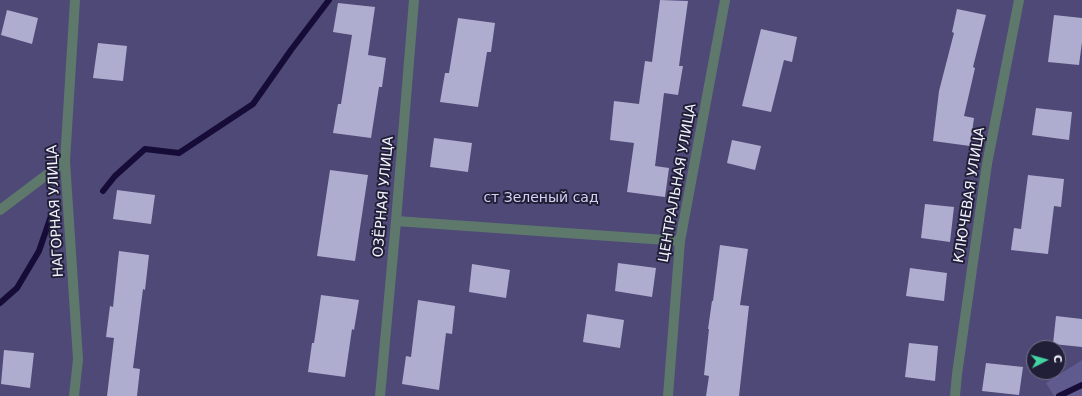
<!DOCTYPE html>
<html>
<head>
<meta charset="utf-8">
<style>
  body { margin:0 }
  #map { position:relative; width:1082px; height:396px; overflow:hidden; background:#2a2842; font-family:"DejaVu Sans",sans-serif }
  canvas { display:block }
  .north { position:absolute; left:1026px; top:340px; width:40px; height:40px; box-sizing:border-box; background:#211e37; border:1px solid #757386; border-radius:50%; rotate:84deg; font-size:11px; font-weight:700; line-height:16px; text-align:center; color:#f2f2fd }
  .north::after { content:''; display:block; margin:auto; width:14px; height:18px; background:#42d4a1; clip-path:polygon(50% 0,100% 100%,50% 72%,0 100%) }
</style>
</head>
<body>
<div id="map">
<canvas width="1082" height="396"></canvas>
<div class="north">С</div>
</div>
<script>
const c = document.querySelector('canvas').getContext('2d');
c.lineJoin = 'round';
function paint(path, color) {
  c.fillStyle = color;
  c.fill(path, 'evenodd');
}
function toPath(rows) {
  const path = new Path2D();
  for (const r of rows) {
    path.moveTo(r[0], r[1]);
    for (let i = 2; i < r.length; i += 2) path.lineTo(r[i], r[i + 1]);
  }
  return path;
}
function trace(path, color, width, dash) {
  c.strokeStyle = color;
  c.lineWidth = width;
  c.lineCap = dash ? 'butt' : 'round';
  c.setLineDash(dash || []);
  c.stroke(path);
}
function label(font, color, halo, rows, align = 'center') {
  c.font = font + ' "DejaVu Sans",sans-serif';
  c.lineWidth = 4;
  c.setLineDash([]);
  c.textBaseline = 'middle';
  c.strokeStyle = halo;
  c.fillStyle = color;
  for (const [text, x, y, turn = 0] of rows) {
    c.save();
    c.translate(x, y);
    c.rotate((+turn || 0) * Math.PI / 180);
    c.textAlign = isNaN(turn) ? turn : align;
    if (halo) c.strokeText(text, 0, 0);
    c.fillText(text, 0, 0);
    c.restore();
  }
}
paint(toPath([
  [0,0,1082,0,1082,396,0,396],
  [1034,348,1058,348,1058,372,1034,372]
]), '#4e4977');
paint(toPath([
  [1082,360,1082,396,1054,396,1046,383]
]), '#605b8e');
trace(toPath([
  [103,191,115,176,145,149,179,153,253,104,291,50,329,0],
  [0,303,17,288,39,251,51,216],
  [1059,396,1082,385]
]), '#160c37', 6);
paint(toPath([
  [660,0,688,1,679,66,683,66,678,95,664,93,655,166,669,168,665,197,627,192,634,143,610,140,614,101,639,104,645,61,652,62],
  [338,3,375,7,368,55,386,58,382,87,379,87,371,138,333,133,338,104,341,104,352,35,333,32],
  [957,9,986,15,973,67,975,68,964,116,974,118,970,146,933,141,939,91,954,33,952,32],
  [7,10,38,18,32,44,1,35],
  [1054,15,1082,18,1082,42,1079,65,1048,62],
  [458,18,495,23,491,52,487,52,478,107,440,102,445,73,449,73],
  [761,29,797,37,792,62,784,60,771,112,742,106],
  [98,43,127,46,123,81,93,78],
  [1036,108,1072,112,1069,140,1032,135],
  [434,138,472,143,468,172,430,167],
  [732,140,761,146,755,170,727,163],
  [330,170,368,175,355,261,317,256],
  [1028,175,1064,179,1061,207,1054,206,1048,254,1011,250,1014,228,1021,229],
  [117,190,155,195,151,224,113,219],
  [925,204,954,207,950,242,921,238],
  [720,245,748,249,740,305,749,306,739,396,706,396,709,376,704,375,709,329,708,329,712,301,713,301],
  [119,251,149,255,145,290,143,289,133,368,140,369,137,396,107,396,114,338,106,337,110,306,113,307],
  [618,263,656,268,652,297,615,291],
  [472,264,510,270,506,298,469,292],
  [910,268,947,273,944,301,906,296],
  [321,295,359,300,354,330,352,329,345,377,308,372,312,343,314,343],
  [418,300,455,306,452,334,446,333,439,390,402,384,406,356,411,357],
  [587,314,624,320,620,348,583,342],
  [1056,316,1082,319,1082,347,1053,344],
  [909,343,938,346,935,381,905,377],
  [4,350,34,353,30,388,1,384],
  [986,363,1023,367,1019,395,982,391]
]), '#afadcf');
trace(toPath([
  [0,210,65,161],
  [396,221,680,241],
  [74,396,78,359,65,161,75,0],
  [380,396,396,221,414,0],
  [668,396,680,241,725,0],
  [955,396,957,374,987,164,1019,0]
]), '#5e786c', 10);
label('14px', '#f2f2fd', '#211e37', [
  ["ЦЕНТРАЛЬНАЯ УЛИЦА",678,183,-80],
  ["КЛЮЧЕВАЯ УЛИЦА",970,195,-81],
  ["ОЗЁРНАЯ УЛИЦА",384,197,-85],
  ["НАГОРНАЯ УЛИЦА",56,211,-93]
]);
label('14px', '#d3d2f2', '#211e37', [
  ["ст Зеленый сад",541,198]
]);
</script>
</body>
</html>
